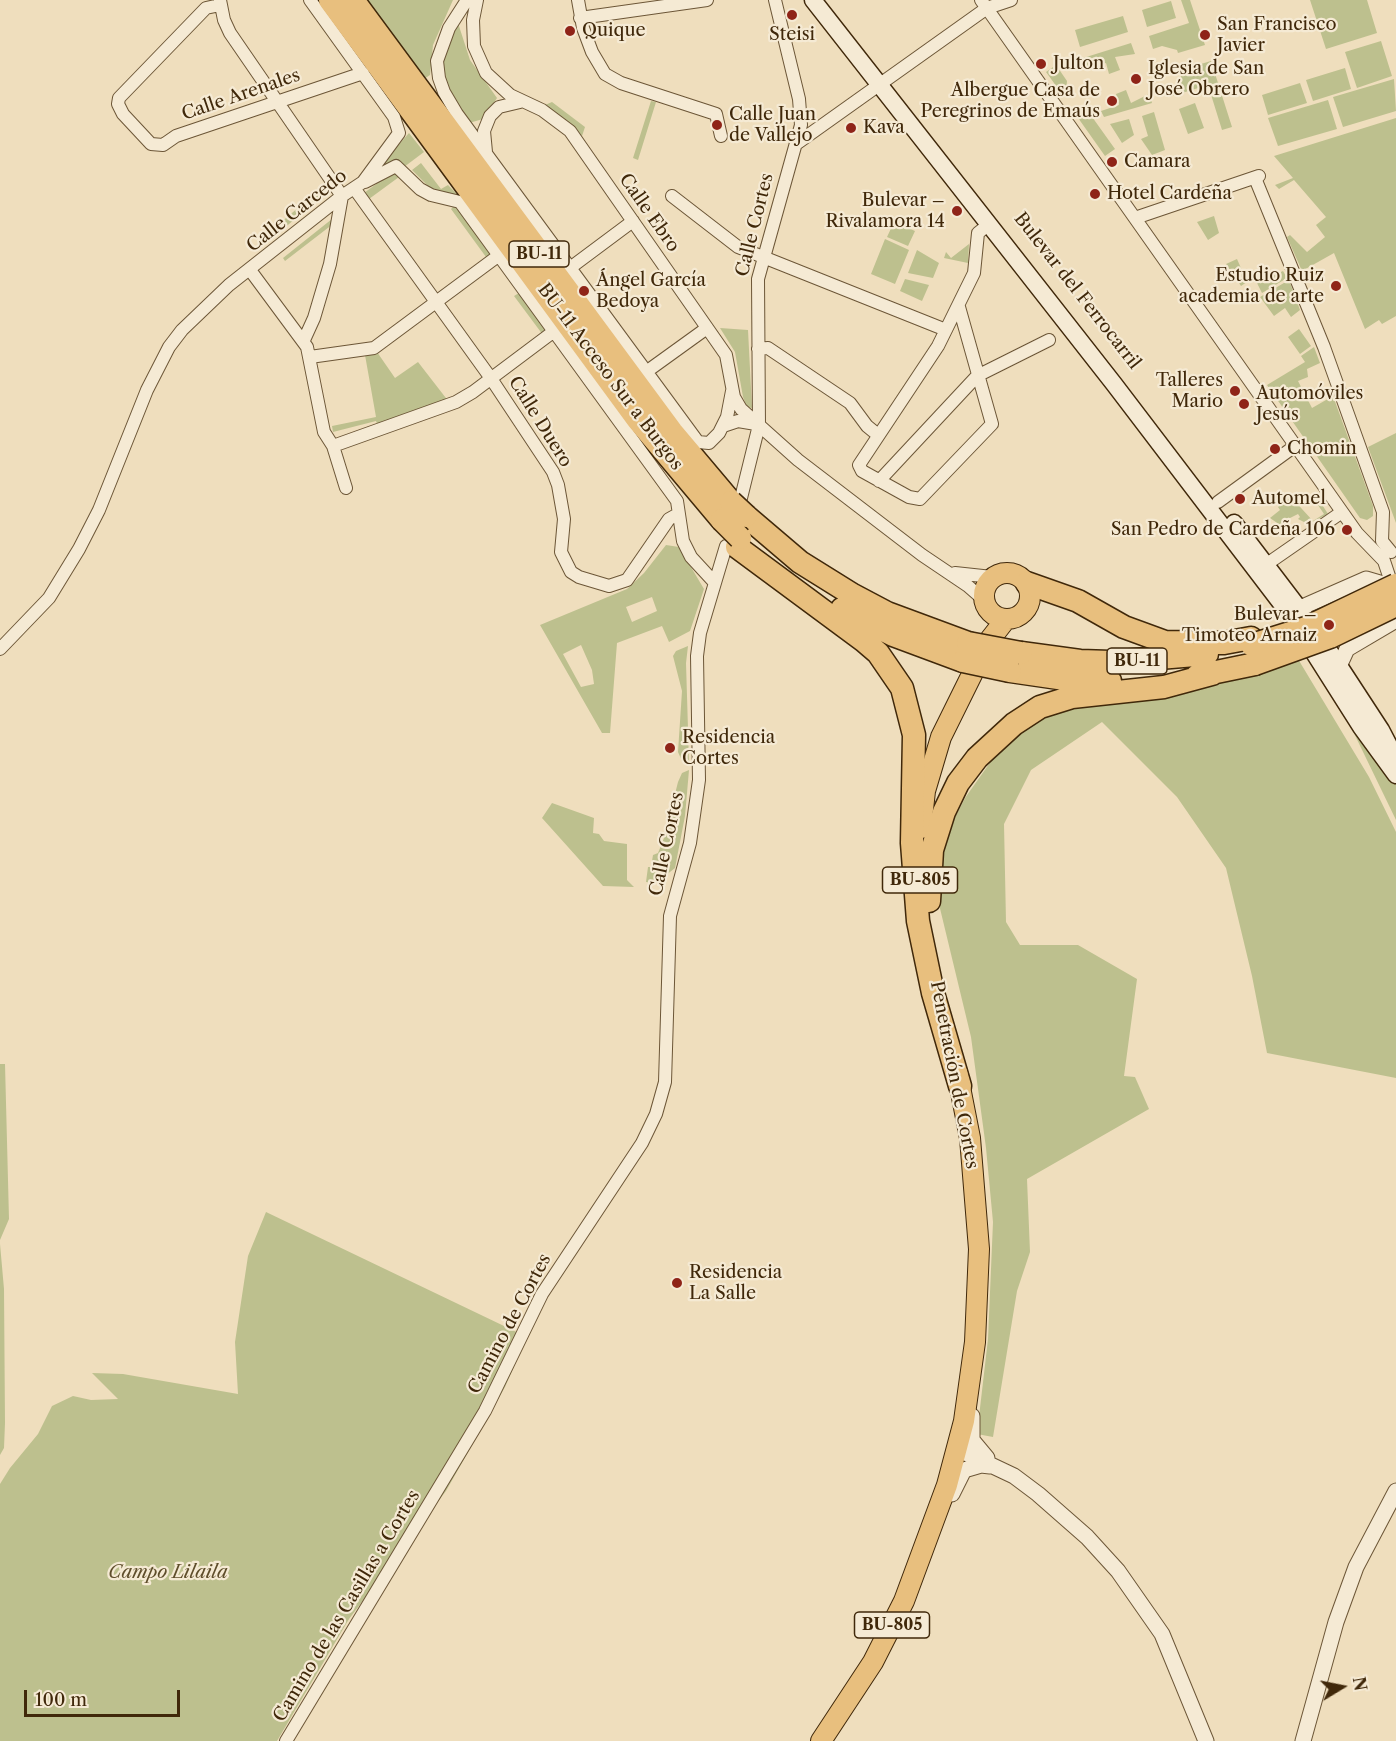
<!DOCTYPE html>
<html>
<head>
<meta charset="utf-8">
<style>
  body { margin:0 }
  #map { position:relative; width:1396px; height:1741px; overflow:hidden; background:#efdebd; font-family:"Libre Caslon Text",serif }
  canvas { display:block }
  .north { position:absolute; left:1312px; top:1657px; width:60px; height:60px; -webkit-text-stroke:4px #f5ead4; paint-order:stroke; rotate:80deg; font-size:16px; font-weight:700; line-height:24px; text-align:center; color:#40280a }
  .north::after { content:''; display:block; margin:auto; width:21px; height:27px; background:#40280a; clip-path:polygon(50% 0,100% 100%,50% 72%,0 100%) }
  .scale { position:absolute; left:24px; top:1690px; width:156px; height:27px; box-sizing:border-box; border:3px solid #40280a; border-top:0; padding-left:8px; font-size:18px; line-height:21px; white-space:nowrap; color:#40280a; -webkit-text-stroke:4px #f5ead4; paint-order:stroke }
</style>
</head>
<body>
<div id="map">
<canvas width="1396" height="1741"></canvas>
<div class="north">N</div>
<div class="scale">100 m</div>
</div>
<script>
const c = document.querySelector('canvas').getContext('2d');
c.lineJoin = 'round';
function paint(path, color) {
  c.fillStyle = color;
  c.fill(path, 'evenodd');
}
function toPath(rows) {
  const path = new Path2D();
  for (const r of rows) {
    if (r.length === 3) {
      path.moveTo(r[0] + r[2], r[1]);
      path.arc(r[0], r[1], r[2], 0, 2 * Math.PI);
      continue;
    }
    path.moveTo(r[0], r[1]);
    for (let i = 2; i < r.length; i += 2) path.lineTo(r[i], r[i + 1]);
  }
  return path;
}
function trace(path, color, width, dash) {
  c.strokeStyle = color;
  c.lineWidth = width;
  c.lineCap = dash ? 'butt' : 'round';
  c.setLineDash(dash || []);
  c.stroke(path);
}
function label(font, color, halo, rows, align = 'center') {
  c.font = font + ' "Libre Caslon Text",serif';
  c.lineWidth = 4.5;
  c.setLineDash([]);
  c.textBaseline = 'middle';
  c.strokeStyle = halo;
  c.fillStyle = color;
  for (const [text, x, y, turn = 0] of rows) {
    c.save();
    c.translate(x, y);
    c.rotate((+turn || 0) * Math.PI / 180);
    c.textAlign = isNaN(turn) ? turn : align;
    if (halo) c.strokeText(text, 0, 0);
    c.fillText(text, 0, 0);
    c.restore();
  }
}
paint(toPath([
  [367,0,453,0,433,45,430,75,424,79],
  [1181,0,1190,0,1205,45,1178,53,1177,50,1162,46,1153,49,1149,36,1189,23],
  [1310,0,1367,0,1377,33,1326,49],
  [1171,1,1176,18,1147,27,1142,10],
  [1123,16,1128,32,1080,47,1075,30],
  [458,23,470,60,497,98,483,119,469,123,447,85,443,62],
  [1381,41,1392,76,1357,88,1345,52],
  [1131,43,1135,54,1115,57,1120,70,1109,74,1106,63,1087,69,1083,58],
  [1211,61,1232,127,1222,130,1208,85,1169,97,1166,88,1175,85,1184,72,1184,69],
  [1056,65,1067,81,1066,91,1062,94,1046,72],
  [1345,68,1351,89,1313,101,1306,80],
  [1394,79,1396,111,1343,127,1333,97],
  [1300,83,1307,103,1268,115,1262,95],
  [1126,90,1131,103,1149,94,1152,103,1104,117,1101,111,1119,105,1116,94],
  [1328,100,1337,129,1278,146,1268,118],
  [651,101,656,102,638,160,633,158],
  [552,102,585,127,582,136,545,105],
  [1195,103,1204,128,1188,134,1179,109],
  [1081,112,1090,114,1115,149,1105,156,1076,115],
  [1154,112,1165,150,1152,155,1141,139,1148,136,1142,116],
  [1396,118,1396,316,1382,324,1379,320,1365,329,1334,253,1302,271,1287,237,1290,235,1307,252,1325,237,1316,225,1326,217,1294,180,1279,189,1275,185,1293,178,1274,156],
  [1129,119,1134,135,1122,143,1110,124],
  [409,133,424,152,404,167,370,177],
  [421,163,441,189,448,185,457,194,446,194,429,187,412,170],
  [394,171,399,177,369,199,364,193],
  [319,190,324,195,283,229,279,224],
  [455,205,491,254,486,257,451,209],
  [1214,216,1219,233,1208,240,1197,222],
  [332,219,333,224,285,261,283,258],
  [894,222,915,231,908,246,887,237],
  [885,239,909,250,895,284,871,274],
  [969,244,968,263,944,258,946,252,951,258],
  [917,250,939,263,933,278,908,273],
  [1237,259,1247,282,1241,286,1226,264],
  [1283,271,1287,278,1262,293,1257,283],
  [905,279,929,285,922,301,900,291],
  [1289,280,1300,310,1291,317,1285,308,1274,316,1260,297],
  [519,293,547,332,543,335,514,296],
  [720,328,748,330,752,408,747,407,743,397,735,352],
  [1299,329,1311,346,1300,354,1288,337],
  [1314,347,1320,363,1307,369,1308,377,1298,381,1312,408,1333,396,1373,506,1373,516,1367,520,1360,518,1267,385,1305,362,1301,356],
  [377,352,395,378,418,362,449,402,378,427,376,421,333,432,332,426,376,417,365,355],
  [1396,433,1396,523,1368,447],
  [1291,497,1313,521,1324,514,1318,505,1321,503,1328,514,1308,524,1298,519,1300,517,1298,514,1288,519,1291,521,1283,527,1270,518,1280,510,1278,507],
  [666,545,679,547,704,589,690,631,669,642,662,626,617,643,610,733,602,733,540,625,627,589,644,573],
  [652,597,657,611,632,622,626,607],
  [581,645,592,670,594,684,581,687,563,654],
  [688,646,686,663,689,762,682,761,678,752,682,691,673,656,676,651],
  [1298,659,1369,777,1396,832,1396,1078,1267,1053,1252,976,1226,868,1177,797,1102,722,1031,770,1004,824,1006,922,1020,945,1078,945,1137,979,1124,1076,1135,1077,1149,1109,1027,1179,1030,1252,1017,1291,993,1437,977,1434,988,1339,993,1222,986,1148,971,1037,937,896,942,856,950,827,965,798,1006,740,1046,715,1102,697],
  [1350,725,1396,784,1396,820],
  [689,770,685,816,675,868,656,883,646,882,648,867,651,867,653,855,658,853,664,838,678,782,682,773],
  [552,803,594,818,593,833,599,834,604,841,627,844,627,880,634,887,603,886,542,818],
  [0,1064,5,1064,9,1219,0,1240],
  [266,1212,527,1337,505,1387,446,1491,349,1619,277,1741,0,1741,0,1484,10,1468,38,1434,52,1406,73,1396,91,1400,118,1399,92,1373,123,1374,238,1394,235,1342,248,1256],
  [0,1244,4,1289,5,1423,4,1448,0,1455]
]), '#bdc08e');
const minor = toPath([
  [220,0,224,20,230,33,342,196],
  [467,0,449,28,437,61,439,78,444,92,457,114,698,442,709,443,719,433,727,417,732,391],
  [477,0,473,20,474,46,486,73,510,95,542,110,570,131,726,355,734,397,741,409,798,460,922,555,968,586,984,600],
  [578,0,583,28,592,52,605,74,621,83,716,114,721,136],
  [981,0,1357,533,1384,561,1393,588],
  [220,5,206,8,119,98,118,104,123,114,151,144,163,145,176,136,363,73],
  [580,18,707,0],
  [796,144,987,8,1011,0],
  [486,152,484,131,490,116,499,107,520,102],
  [1255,178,1324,347,1383,512,1382,541,1391,552],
  [365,182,396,166,420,189,431,195,460,202,677,501,683,541,691,557,715,583],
  [354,188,490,377,553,472,558,485,564,519,561,552,571,572,579,577,609,586,627,580,669,519,678,514],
  [672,196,738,247,946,330],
  [1135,218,1259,176],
  [570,268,633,221],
  [250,270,307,347,324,432,333,446,346,488],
  [959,307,992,424,920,499,909,497,862,471,859,465,938,346,974,273,978,233,988,225],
  [304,340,314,318,330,264,342,196],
  [758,349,768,348,850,403,867,426,878,435],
  [310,357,374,348,498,256],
  [646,372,707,328],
  [723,426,738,421,756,424],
  [333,446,456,402,473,392,553,332],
  [879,481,977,376,1049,340],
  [741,498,759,425,758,279,801,125,799,99,775,0],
  [1218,502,1295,446],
  [1267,564,1342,512],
  [955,573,992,577],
  [0,649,49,598,79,549,99,510,147,390,169,347,182,330,229,285,342,196,363,182,399,133,394,117,310,0],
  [286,1741,485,1411,542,1294,642,1143,656,1114,665,1082,670,916,690,843,699,780,697,656,700,633,726,546]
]);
const tertiary = toPath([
  [1289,605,1300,608,1366,579,1383,584,1394,593],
  [1336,673,1347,649,1396,620],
  [972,1416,972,1440,987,1458],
  [957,1449,1014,1476,1038,1494,1087,1537,1118,1571,1162,1634,1206,1741],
  [952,1494,964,1470,981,1465,990,1466],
  [1303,1741,1336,1622,1356,1567,1396,1491]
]);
const secondary = toPath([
  [813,0,1114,384,1290,615,1361,727,1396,775],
  [1234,523,1317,632,1381,730,1396,759]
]);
const primary = toPath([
  [1007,596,23],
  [921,828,925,791,941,737,988,642,1006,619],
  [821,1741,873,1662,904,1601,947,1485,964,1421,975,1342,979,1249,970,1138,957,1072]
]);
const motorway = toPath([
  [330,0,638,420,722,520],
  [353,0,672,432,731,502],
  [746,516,800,562,853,595,887,613,968,643],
  [737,547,864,641,878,653,902,688,914,735,912,843,918,921,933,993,960,1086],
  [1027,583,1078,601,1124,627,1165,642,1224,643,1251,638],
  [842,609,893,635,963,661],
  [1021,653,1080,661,1111,662,1207,654],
  [1010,671,1065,679,1110,681],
  [1197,676,1255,664],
  [929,901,932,850,944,812,958,783,977,758,1014,724,1040,707,1072,697,1164,687,1212,674]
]);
trace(minor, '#6c5637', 14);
trace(tertiary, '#6c5637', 17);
trace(secondary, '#40280a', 19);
trace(primary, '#40280a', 22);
trace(motorway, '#40280a', 25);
trace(minor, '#f5ead4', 12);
trace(tertiary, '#f5ead4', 15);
trace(secondary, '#f5ead4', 16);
trace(primary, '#e8bf7e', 20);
trace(motorway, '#e8bf7e', 22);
const motorwayBridge = toPath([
  [731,502,746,516],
  [722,520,740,538],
  [968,643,1021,653],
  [1252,645,1306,628,1396,585],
  [963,661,1010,671],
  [1255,664,1330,637,1396,605]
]);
trace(motorwayBridge, '#40280a', 25, []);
trace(motorwayBridge, '#e8bf7e', 22);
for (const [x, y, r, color] of [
  [792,15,6,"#8f2418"],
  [570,31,6,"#8f2418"],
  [1205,35,6,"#8f2418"],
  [1041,64,6,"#8f2418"],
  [1136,79,6,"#8f2418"],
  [1112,101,6,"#8f2418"],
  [717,125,6,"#8f2418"],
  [851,128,6,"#8f2418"],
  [1112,162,6,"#8f2418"],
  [1095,194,6,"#8f2418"],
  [957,211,6,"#8f2418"],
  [1336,286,6,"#8f2418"],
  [584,291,6,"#8f2418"],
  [1235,391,6,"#8f2418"],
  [1244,404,6,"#8f2418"],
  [1275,449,6,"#8f2418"],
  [1240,499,6,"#8f2418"],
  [1347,530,6,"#8f2418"],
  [1329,625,6,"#8f2418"],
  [670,748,6,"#8f2418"],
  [677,1283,6,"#8f2418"]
]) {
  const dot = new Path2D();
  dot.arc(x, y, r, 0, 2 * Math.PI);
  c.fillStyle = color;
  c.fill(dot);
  trace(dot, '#f5ead4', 2);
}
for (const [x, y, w] of [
  [539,254,60],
  [1137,661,60],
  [920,880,75],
  [892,1625,75]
]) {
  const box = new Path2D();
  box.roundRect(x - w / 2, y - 13, w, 26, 4.5);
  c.fillStyle = '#f5ead4';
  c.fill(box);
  trace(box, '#40280a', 1.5);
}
label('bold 16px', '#40280a', null, [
  ["BU-11",539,254],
  ["BU-11",1137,661],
  ["BU-805",920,880],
  ["BU-805",892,1625]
]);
label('18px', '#40280a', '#f5ead4', [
  ["San Francisco",1217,25],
  ["Javier",1217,46],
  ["Quique",582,31],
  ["Steisi",792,35,"center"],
  ["Julton",1053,64],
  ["Iglesia de San",1148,69],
  ["José Obrero",1148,90],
  ["Albergue Casa de",1100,91,"right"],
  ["Peregrinos de Emaús",1100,112,"right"],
  ["Calle Juan",729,115],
  ["de Vallejo",729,136],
  ["Kava",863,128],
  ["Camara",1124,162],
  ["Hotel Cardeña",1107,194],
  ["Bulevar –",945,201,"right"],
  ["Rivalamora 14",945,222,"right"],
  ["Estudio Ruiz",1324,276,"right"],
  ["academia de arte",1324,297,"right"],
  ["Ángel García",596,281],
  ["Bedoya",596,302],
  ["Talleres",1223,381,"right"],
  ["Mario",1223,402,"right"],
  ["Automóviles",1256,394],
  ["Jesús",1256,415],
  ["Chomin",1287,449],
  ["Automel",1252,499],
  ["San Pedro de Cardeña 106",1335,530,"right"],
  ["Bulevar –",1317,615,"right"],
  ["Timoteo Arnaiz",1317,636,"right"],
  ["Residencia",682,738],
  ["Cortes",682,759],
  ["Residencia",689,1273],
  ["La Salle",689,1294]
], 'left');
label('18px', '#40280a', '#f5ead4', [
  ["Calle Arenales",241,95,-19],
  ["Calle Carcedo",297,211,-38],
  ["Calle Ebro",649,213,55],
  ["Calle Cortes",755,225,-76],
  ["Bulevar del Ferrocarril",1077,291,52],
  ["BU-11 Acceso Sur a Burgos",610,377,53],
  ["Calle Duero",540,422,58],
  ["Calle Cortes",667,844,-78],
  ["Penetración de Cortes",954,1075,79],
  ["Camino de Cortes",510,1324,-62],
  ["Camino de las Casillas a Cortes",347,1606,-59]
]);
label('italic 18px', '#5f4e2b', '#f5ead4', [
  ["Campo Lilaila",168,1573]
]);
</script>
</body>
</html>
